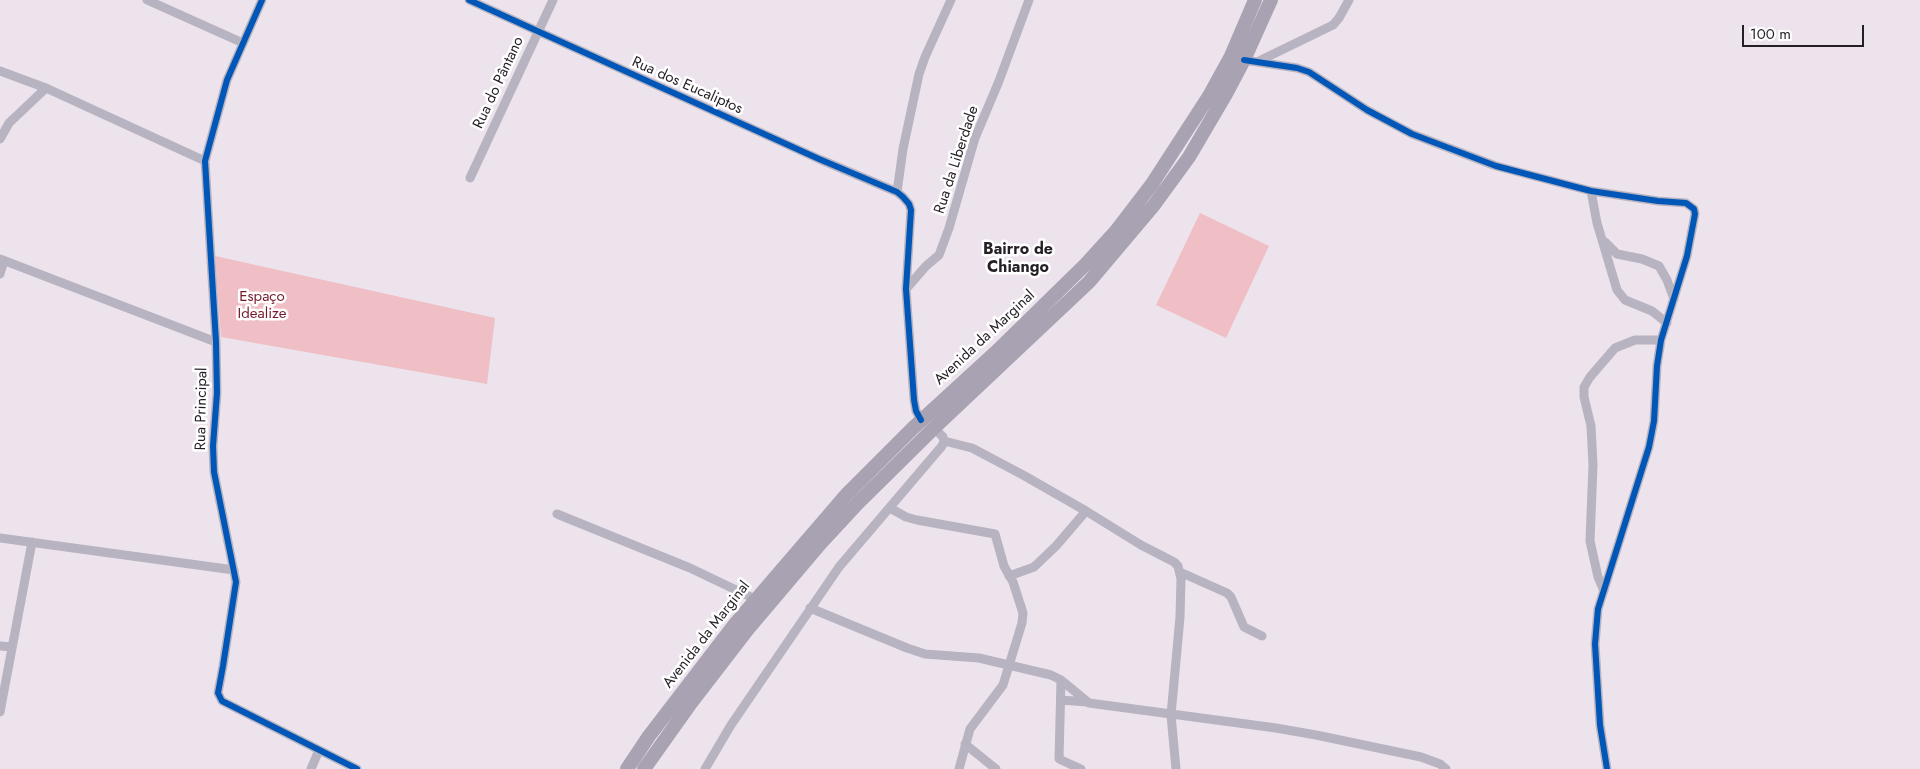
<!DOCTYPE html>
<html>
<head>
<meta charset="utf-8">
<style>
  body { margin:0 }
  #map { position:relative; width:1920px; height:769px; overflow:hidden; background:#ece3ec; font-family:Jost,sans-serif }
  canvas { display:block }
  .scale { position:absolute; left:1742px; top:25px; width:122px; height:22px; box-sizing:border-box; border:2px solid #251f25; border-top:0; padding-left:6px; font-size:15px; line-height:18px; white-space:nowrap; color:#251f25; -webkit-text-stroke:4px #fff; paint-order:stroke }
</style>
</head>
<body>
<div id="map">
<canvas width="1920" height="769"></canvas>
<div class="scale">100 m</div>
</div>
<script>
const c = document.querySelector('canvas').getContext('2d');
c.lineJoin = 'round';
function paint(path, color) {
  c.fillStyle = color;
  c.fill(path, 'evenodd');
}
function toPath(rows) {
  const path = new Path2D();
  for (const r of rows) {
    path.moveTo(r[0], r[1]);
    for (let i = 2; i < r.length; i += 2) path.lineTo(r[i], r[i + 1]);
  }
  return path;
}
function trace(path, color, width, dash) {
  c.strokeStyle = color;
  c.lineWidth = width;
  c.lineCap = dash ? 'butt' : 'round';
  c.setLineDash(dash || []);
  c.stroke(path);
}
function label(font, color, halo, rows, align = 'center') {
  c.font = font + ' Jost,sans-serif';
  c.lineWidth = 5;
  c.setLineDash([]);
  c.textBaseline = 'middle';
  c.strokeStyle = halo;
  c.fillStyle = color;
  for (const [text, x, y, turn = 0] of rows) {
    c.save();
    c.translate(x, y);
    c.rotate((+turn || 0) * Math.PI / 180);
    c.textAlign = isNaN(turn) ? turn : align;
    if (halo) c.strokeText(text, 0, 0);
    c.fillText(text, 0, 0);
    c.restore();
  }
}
paint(toPath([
  [1200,213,1269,246,1226,338,1156,305],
  [215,256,495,318,487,384,221,337]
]), '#f0bec5');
trace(toPath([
  [147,0,243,43],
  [262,0,227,80,205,161,216,342,217,393,213,446,214,472,236,582,223,666,218,693,222,701,357,769],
  [469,0,819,159,897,192,903,197,909,204,911,210,906,289,914,400,916,411,921,420],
  [1244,60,1297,68,1309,72,1367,110,1412,134,1496,166,1591,191,1658,201,1686,203,1694,209,1695,214,1687,256,1661,340,1657,366,1654,421,1649,447,1598,609,1595,644,1600,725,1607,769],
  [1257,62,1333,25,1339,18,1349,0],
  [0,71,46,88,205,161],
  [0,139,9,123,46,88],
  [470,178,553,0],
  [1591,191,1597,223,1617,290,1625,300,1652,311,1667,323],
  [897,192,903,149,919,74,925,57,951,0],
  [1605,242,1617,254,1642,259,1659,266,1667,280,1674,299],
  [0,259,216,342],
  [0,274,4,261],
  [906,289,926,266,939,255,949,228,975,138,999,81,1029,0],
  [944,441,972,448,1023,475,1086,511,1141,545,1174,562,1178,566,1181,579,1180,617,1171,715,1176,769],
  [890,508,906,517,917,520,995,534,1004,566,1013,582,1023,613,1022,623,1003,685,970,729,959,769],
  [557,514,690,568,755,599],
  [0,538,234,570],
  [1180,572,1227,593,1231,597,1244,627,1262,636],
  [1009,576,1034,567,1056,546,1086,511],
  [1604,591,1598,577,1590,541,1593,465,1591,426,1584,397,1584,387,1590,377,1615,348,1635,340,1661,340],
  [810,608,907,648,925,654,979,658,1051,675,1061,680,1089,703,1276,728,1316,735,1421,757,1440,764,1446,769],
  [0,646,12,647],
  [1061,680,1059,759,1081,769],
  [1061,700,1087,702],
  [0,712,32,542],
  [965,744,996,769],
  [311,769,319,750],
  [705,769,731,725,839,567,942,446,944,441,943,437,934,428]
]), '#b8b3c0', 9);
trace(toPath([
  [627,769,649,736,735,624,846,495,913,428,996,352,1086,264,1116,231,1152,184,1209,96,1231,56,1255,0],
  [644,769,691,703,748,629,820,544,857,504,934,428,1089,282,1154,205,1189,157,1226,94,1244,60,1271,0]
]), '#a8a2b2', 14);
trace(toPath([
  [262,0,227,80,205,161,216,342,217,393,213,446,214,472,236,582,223,666,218,693,222,701,357,769],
  [469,0,819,159,897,192,903,197,909,204,911,210,906,289,914,400,916,411,921,420],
  [1244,60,1297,68,1309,72,1367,110,1412,134,1496,166,1591,191,1658,201,1686,203,1694,209,1695,214,1687,256,1661,340,1657,366,1654,421,1649,447,1598,609,1595,644,1600,725,1607,769]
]), '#0057b8', 6);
label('15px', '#251f25', '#fff', [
  ["Rua do Pântano",499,83,-65],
  ["Rua dos Eucaliptos",687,86,24],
  ["Rua da Liberdade",957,160,-72],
  ["Avenida da Marginal",985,338,-43],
  ["Rua Principal",202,409,-89],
  ["Avenida da Marginal",707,635,-52]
]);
label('15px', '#75182b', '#fff', [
  ["Espaço",262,297],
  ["Idealize",262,314]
]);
label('bold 16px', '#251f25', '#fff', [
  ["Bairro de",1018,250],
  ["Chiango",1018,268]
]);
</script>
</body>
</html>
